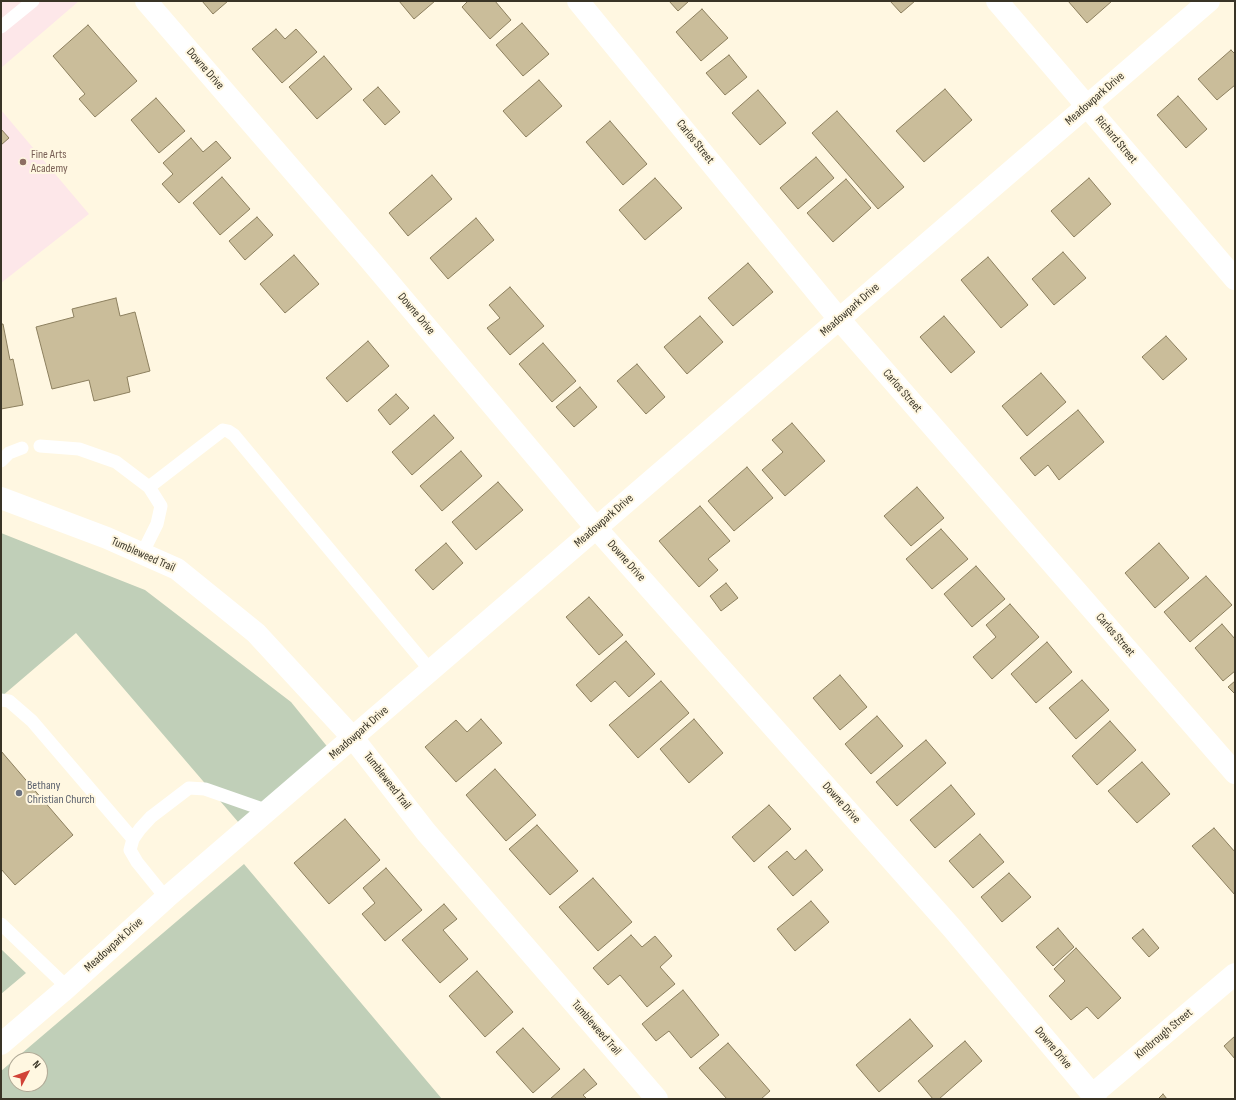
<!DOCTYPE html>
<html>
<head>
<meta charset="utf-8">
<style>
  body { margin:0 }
  #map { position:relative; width:1236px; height:1100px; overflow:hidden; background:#fff7e1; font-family:"Sofia Sans Condensed",sans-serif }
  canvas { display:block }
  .frame { position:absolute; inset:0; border:2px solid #393426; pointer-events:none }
  .north { position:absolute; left:8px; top:1052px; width:40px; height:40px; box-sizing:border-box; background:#fff7e1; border:1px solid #b0a996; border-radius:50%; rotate:49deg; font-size:11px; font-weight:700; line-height:16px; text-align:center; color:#393426 }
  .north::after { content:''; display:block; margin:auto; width:14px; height:18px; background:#d14338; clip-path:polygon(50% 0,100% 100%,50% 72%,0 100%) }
</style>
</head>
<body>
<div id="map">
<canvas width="1236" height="1100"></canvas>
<div class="frame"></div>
<div class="north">N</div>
</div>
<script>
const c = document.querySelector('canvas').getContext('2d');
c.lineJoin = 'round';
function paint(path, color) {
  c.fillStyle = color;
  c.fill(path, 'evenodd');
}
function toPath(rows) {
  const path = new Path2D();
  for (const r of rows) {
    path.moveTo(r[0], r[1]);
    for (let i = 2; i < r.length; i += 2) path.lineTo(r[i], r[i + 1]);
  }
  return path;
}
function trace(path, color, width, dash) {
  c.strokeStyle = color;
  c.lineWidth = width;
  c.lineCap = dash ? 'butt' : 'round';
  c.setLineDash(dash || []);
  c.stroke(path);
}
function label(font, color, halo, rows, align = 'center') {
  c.font = font + ' "Sofia Sans Condensed",sans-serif';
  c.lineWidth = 4;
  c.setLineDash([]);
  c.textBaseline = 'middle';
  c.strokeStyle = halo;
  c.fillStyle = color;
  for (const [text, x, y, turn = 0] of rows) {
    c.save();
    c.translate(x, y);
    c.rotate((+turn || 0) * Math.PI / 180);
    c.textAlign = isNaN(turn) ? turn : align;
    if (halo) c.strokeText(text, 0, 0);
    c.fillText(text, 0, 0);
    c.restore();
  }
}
paint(toPath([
  [1,1,79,1,1,68],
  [1,110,89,214,1,283]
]), '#fde7e9');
paint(toPath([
  [1,533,145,590,291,702,330,750,245,830,76,633,1,697],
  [244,864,442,1099,1,1099,1,1071],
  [16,1060,40,1060,40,1084,16,1084],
  [1,949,26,973,1,994]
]), '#c0cfb8');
const building = toPath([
  [202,1,228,1,213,14,202,1],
  [399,1,435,1,414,19,399,1],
  [468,1,495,1,511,20,490,39,462,7,468,1],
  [669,1,689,1,678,11,669,1],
  [890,1,915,1,901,13,890,1],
  [1068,1,1112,1,1087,23,1068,1],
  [702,9,728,38,701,61,676,32,702,9],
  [522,23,549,54,523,76,496,45,522,23],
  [88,25,137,81,95,117,79,99,85,94,53,56,88,25],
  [276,29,285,39,296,29,317,52,282,83,252,49,276,29],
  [1231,50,1235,54,1235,85,1217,100,1198,79,1231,50],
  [729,55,747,77,725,95,706,73,729,55],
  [324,56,352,89,317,119,289,87,324,56],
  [539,80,562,106,526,137,503,111,539,80],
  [378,87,400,112,385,125,363,100,378,87],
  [945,89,972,120,924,162,896,131,945,89],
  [758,90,786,123,760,145,732,113,758,90],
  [1178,96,1207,129,1186,148,1157,115,1178,96],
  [156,98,185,131,159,153,131,120,156,98],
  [837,111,904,187,878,209,812,133,837,111],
  [610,121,647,164,623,185,586,142,610,121],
  [1,129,9,138,1,145,1,129],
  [191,138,203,152,216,141,231,158,179,203,162,184,173,174,163,163,191,138],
  [816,157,834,178,798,209,780,188,816,157],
  [432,175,452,199,408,236,389,213,432,175],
  [222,177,250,209,220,235,193,203,222,177],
  [655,178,682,208,645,240,619,210,655,178],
  [1089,178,1111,204,1074,237,1051,211,1089,178],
  [846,179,871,208,833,242,807,213,846,179],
  [257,217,273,235,245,260,229,241,257,217],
  [476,218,494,240,448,279,430,258,476,218],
  [1063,252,1086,278,1054,305,1032,279,1063,252],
  [294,255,319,284,285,313,260,284,294,255],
  [988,257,1028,305,1001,328,961,280,988,257],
  [748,263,773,292,733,326,708,298,748,263],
  [510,287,544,326,510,355,487,328,500,318,489,305,510,287],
  [116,298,120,316,135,312,150,371,127,377,130,392,94,401,89,380,52,389,36,327,74,317,72,309,116,298],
  [700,316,723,342,687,374,664,347,700,316],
  [944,316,975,352,951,373,920,337,944,316],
  [1,324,3,324,10,360,13,359,23,405,1,409,1,324],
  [1166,336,1187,359,1163,380,1142,357,1166,336],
  [368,341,389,366,347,402,326,378,368,341],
  [543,343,576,381,552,402,519,364,543,343],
  [637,364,665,397,646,414,617,381,637,364],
  [1041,373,1066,402,1027,436,1002,406,1041,373],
  [580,387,597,407,574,427,556,407,580,387],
  [396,394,409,408,390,425,378,410,396,394],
  [1078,410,1104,442,1059,480,1048,465,1035,476,1020,458,1078,410],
  [434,415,454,438,412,475,392,452,434,415],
  [792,423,825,461,785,496,762,470,783,452,772,440,792,423],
  [461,451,482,476,442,511,420,486,461,451],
  [747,467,773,498,734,531,708,501,747,467],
  [498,482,523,510,476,550,452,522,498,482],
  [917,487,944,518,911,546,884,516,917,487],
  [700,506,730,541,708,559,718,570,699,587,659,541,700,506],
  [941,529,968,559,932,589,906,559,941,529],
  [446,543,463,563,433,590,415,570,446,543],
  [1159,543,1189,578,1155,608,1125,573,1159,543],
  [976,566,1005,599,972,627,944,594,976,566],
  [1206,576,1232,605,1190,642,1164,612,1206,576],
  [726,583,738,598,721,611,710,596,726,583],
  [589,597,623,635,599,655,566,617,589,597],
  [1010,604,1039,637,992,679,973,657,996,637,986,625,1010,604],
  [1222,624,1235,639,1235,671,1223,681,1195,648,1222,624],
  [626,641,655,674,629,697,615,681,591,702,576,685,626,641],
  [1047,642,1072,672,1036,703,1011,674,1047,642],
  [840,675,867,707,840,730,813,698,840,675],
  [1082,680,1109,710,1076,739,1049,708,1082,680],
  [661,681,689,713,638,758,609,725,661,681],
  [1235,681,1235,694,1228,687,1235,681],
  [877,716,903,746,871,774,845,744,877,716],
  [481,719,502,743,456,782,425,747,456,720,467,732,481,719],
  [694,719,723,753,689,783,660,749,694,719],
  [1110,721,1136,750,1097,785,1072,756,1110,721],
  [926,740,946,763,897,806,876,782,926,740],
  [1,751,73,835,15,885,1,869,1,751],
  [1142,762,1170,794,1137,823,1108,791,1142,762],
  [495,769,536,815,506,841,466,795,495,769],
  [951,785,975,814,935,848,910,820,951,785],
  [769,805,791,829,754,862,732,837,769,805],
  [345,819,380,860,329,904,294,863,345,819],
  [537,825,578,871,550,895,509,849,537,825],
  [1214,828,1235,852,1235,895,1192,846,1214,828],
  [980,834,1004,862,973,888,949,861,980,834],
  [806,850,823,870,793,896,768,867,787,851,795,860,806,850],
  [386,868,422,910,385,941,362,914,375,903,363,888,386,868],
  [1009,873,1031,897,1002,922,981,897,1009,873],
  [593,878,632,922,598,951,559,907,593,878],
  [811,901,829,922,795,951,777,929,811,901],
  [444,904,457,919,443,930,468,959,440,983,402,940,444,904],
  [1058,928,1074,947,1053,966,1036,947,1058,928],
  [1143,929,1159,948,1149,957,1132,938,1143,929],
  [631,935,642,947,655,936,672,956,660,967,675,984,647,1007,620,975,608,985,593,968,631,935],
  [1076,948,1121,998,1098,1019,1087,1007,1071,1020,1049,996,1065,981,1054,969,1076,948],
  [477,971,513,1012,485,1037,449,996,477,971],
  [683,990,719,1035,691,1058,669,1031,656,1041,642,1024,683,990],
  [910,1019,933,1046,879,1092,856,1065,910,1019],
  [523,1028,560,1069,533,1093,496,1052,523,1028],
  [1235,1036,1235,1059,1224,1046,1235,1036],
  [965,1041,982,1061,939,1099,933,1099,918,1081,965,1041],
  [728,1043,770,1091,761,1099,727,1099,699,1068,728,1043],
  [584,1069,597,1084,583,1095,587,1099,550,1099,584,1069],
  [1163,1094,1167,1099,1158,1099,1163,1094]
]);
paint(building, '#cabd9a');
trace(building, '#8c7f5e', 1);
trace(toPath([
  [1,27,33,1],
  [40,446,79,449,116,462,149,487,161,506,157,524,142,554],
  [1,461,9,453,22,448],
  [149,487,223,430,228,431,234,435,431,671],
  [1,700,9,701,32,721,133,839],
  [166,898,137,862,130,850,133,839,140,829,151,817,189,788,205,789,268,811],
  [1,924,67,987]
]), '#fff', 13);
trace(toPath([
  [146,1,370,260,596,528,952,928,1096,1099],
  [578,1,839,319,1235,773],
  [997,1,1235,279],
  [1092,1095,1235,974]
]), '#fff', 22);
trace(toPath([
  [1,498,107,538,177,569,256,633,353,738,426,832,657,1099],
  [1,1044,62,992,166,898,1209,1]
]), '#fff', 22);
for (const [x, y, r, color] of [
  [23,162,4,"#8d6e63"],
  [19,793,4,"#6b7280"]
]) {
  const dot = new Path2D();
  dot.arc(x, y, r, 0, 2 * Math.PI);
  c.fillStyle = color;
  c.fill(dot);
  trace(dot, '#fff7e1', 1.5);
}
label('12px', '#393426', '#fff7e1', [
  ["Downe Drive",205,69,49],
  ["Meadowpark Drive",1095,99,-41],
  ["Richard Street",1116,140,50],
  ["Carlos Street",695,142,51],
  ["Meadowpark Drive",850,310,-41],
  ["Downe Drive",416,314,50],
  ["Carlos Street",902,391,49],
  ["Meadowpark Drive",604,521,-41],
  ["Tumbleweed Trail",143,555,24],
  ["Downe Drive",626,561,48],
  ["Carlos Street",1115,635,49],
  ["Meadowpark Drive",359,733,-41],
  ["Tumbleweed Trail",387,781,52],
  ["Downe Drive",841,803,48],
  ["Meadowpark Drive",114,945,-42],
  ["Tumbleweed Trail",596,1028,49],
  ["Kimbrough Street",1164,1034,-40],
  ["Downe Drive",1053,1048,50]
]);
label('12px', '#785e54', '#fff7e1', [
  ["Fine Arts",31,155],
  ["Academy",31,169]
], 'left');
label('12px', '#5b616d', '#fff7e1', [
  ["Bethany",27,786],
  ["Christian Church",27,800]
], 'left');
</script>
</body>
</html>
